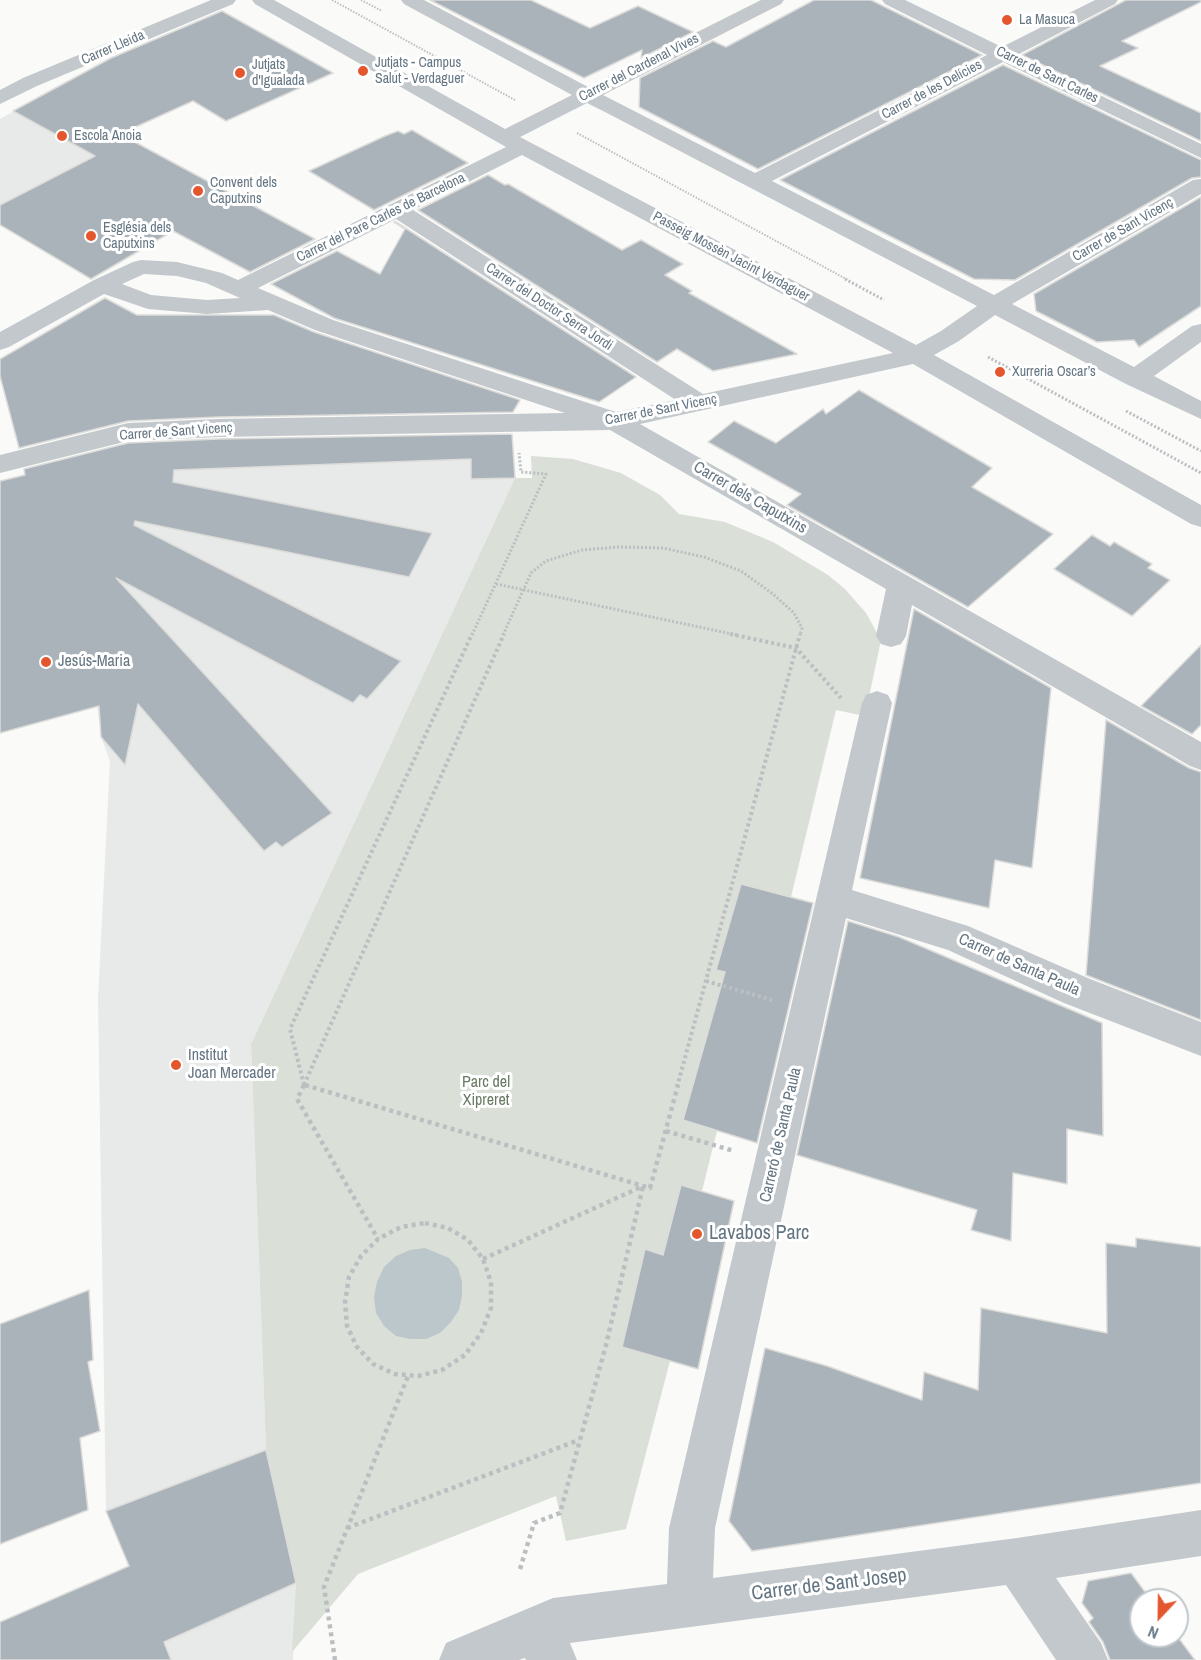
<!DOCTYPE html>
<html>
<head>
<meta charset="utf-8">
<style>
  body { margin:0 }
  #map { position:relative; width:1201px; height:1660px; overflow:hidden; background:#fafaf8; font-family:"Archivo Narrow",sans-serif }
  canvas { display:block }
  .north { position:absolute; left:1129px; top:1588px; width:60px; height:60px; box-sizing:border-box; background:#fff; border:2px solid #c1c8cd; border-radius:50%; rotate:202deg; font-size:16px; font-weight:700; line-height:24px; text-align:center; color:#657683 }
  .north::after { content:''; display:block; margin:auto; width:21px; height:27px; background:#e4572e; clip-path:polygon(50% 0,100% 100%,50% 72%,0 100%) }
</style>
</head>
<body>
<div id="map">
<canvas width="1201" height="1660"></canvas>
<div class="north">N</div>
</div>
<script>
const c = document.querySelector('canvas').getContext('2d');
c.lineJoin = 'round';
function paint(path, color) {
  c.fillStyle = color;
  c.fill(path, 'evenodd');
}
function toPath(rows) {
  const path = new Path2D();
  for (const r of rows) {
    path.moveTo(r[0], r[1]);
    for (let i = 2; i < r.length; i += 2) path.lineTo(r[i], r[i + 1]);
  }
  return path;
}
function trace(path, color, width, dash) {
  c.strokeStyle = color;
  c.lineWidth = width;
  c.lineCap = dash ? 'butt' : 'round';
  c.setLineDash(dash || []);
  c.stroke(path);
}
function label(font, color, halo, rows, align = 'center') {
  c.font = font + ' "Archivo Narrow",sans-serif';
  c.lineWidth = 6;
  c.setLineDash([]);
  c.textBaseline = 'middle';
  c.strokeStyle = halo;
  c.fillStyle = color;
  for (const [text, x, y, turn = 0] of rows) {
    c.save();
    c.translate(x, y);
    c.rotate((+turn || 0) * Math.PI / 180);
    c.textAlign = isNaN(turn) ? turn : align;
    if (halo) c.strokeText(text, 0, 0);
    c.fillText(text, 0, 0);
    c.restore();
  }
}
paint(toPath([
  [46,93,157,154,58,204,0,205,0,119],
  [513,443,515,478,251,1044,266,1450,296,1583,293,1660,170,1660,106,1511,98,998,110,761,101,737,89,637,143,449]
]), '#e8e9e9');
paint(toPath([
  [531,456,573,459,621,473,660,495,679,514,725,522,773,542,828,575,845,589,866,613,881,640,865,716,836,710,791,897,804,900,748,1140,717,1131,702,1191,734,1201,698,1369,670,1361,626,1529,566,1541,556,1496,358,1574,292,1652,296,1583,266,1450,251,1044,515,478,532,478]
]), '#dadfd7');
paint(toPath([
  [425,1248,449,1258,458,1268,462,1282,462,1296,459,1310,450,1323,440,1333,426,1339,410,1339,396,1336,384,1326,376,1313,374,1297,377,1282,384,1267,396,1256,410,1250]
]), '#bbc7cb');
const building = toPath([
  [430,0,531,0,590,28,638,6,693,32,641,58,642,50,584,78,430,0],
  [814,0,871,0,982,55,758,169,639,107,640,78,713,41,726,47,814,0],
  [1126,0,1201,0,1201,2,1122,41,1138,48,1100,66,1201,113,1201,141,1022,55,1126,0],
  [222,11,333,73,226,121,193,101,120,134,315,239,250,272,173,231,91,279,0,225,0,205,95,156,13,111,111,58,222,11],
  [1003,65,1201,160,1201,177,1192,178,1015,280,974,279,780,180,1003,65],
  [412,130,468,163,374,210,309,171,385,136,398,131,404,134,412,130],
  [488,175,505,185,508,184,622,250,641,240,683,264,665,275,692,291,689,293,797,354,713,371,677,349,657,362,418,210,488,175],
  [1201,197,1201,306,1139,347,1134,340,1097,342,1036,311,1034,294,1201,197],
  [394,222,396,222,636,377,599,402,334,318,271,284,337,251,380,274,405,229,394,222],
  [105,298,137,315,274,315,314,332,520,400,513,412,218,417,128,421,19,448,0,376,0,359,105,298],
  [859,390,992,468,972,487,1053,534,968,607,787,505,801,494,708,442,734,421,776,443,823,409,826,414,859,390],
  [512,434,515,478,471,479,471,459,174,470,173,482,432,533,409,577,135,521,134,525,401,661,367,699,360,695,353,703,116,578,332,813,282,847,276,842,264,851,138,704,125,765,101,737,99,706,0,733,0,481,25,475,24,469,128,443,218,439,512,434],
  [1092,535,1110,546,1114,542,1152,564,1148,568,1170,580,1132,616,1054,569,1092,535],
  [914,609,1051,688,1032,868,995,860,989,908,860,878,914,609],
  [1201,645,1201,725,1192,734,1141,706,1201,645],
  [1106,720,1189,768,1201,772,1201,1020,1086,975,1106,720],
  [741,884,813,903,757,1143,683,1120,725,972,716,970,741,884],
  [848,921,899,937,1102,1023,1103,1136,1067,1129,1067,1184,1013,1173,1011,1241,971,1230,977,1210,797,1155,848,921],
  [681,1185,734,1201,698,1369,622,1347,645,1249,663,1255,681,1185],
  [1136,1238,1201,1247,1201,1483,752,1551,729,1521,765,1348,827,1366,922,1400,924,1372,978,1390,981,1308,1107,1333,1106,1243,1136,1247,1136,1238],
  [89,1290,93,1360,88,1362,100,1431,80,1438,88,1510,0,1544,0,1324,89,1290],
  [266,1450,296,1583,164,1642,171,1660,0,1660,0,1622,129,1566,106,1511,266,1450],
  [1131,1573,1151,1600,1141,1600,1141,1636,1177,1636,1195,1660,1110,1660,1103,1642,1089,1622,1093,1618,1082,1603,1088,1581,1131,1573]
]);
paint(building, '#aab3b9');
trace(building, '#dcdcda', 1.5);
trace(toPath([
  [332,0,515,100],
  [361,0,382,11],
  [577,133,848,280]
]), '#bbbfc2', 2, [1.5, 1.5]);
trace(toPath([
  [845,279,884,300],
  [988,357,1201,473],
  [1126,411,1201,451],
  [496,584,737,635],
  [472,635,546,474,521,472,519,453],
  [503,635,531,573,546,561,582,550,619,547,663,548,704,557,741,571,773,594,794,613,802,628,800,635]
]), '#bbbfc2', 3, [2, 2]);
trace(toPath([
  [730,634,796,648,841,698],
  [706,981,772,1000],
  [304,1085,310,1087],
  [304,1085,290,1029,472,634],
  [304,1085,504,634],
  [677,1087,800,634]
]), '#bbbfc2', 4, [3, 3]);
trace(toPath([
  [304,1085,297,1099,378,1239],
  [305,1085,650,1188,678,1085],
  [666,1131,734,1151],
  [425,1223,448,1228,468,1240,483,1259,491,1282,491,1308,481,1333,465,1355,442,1370,418,1376,395,1374,373,1364,357,1347,347,1326,345,1302,349,1277,361,1256,378,1239,401,1227,425,1223],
  [483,1259,643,1186],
  [347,1528,579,1440],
  [520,1569,534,1523,560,1513,606,1345,643,1186],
  [335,1660,324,1587,408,1376]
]), '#bbbfc2', 4.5, [4, 4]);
paint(toPath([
  [211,0,236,0,233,4,37,86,0,104,0,90,23,78,211,0],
  [252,0,274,0,505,129,572,95,404,4,401,0,424,0,588,87,761,0,784,0,781,4,603,95,755,173,987,55,885,4,882,0,905,0,1002,47,1095,0,1118,0,1115,4,1017,55,1201,144,1201,158,1003,62,772,181,994,295,1193,180,1201,179,1201,194,1012,304,1134,367,1192,326,1201,324,1201,342,1154,376,1201,401,1201,419,1126,384,995,315,959,341,934,355,1201,505,1201,527,1191,524,913,364,640,424,1201,742,1201,770,1190,766,912,605,906,636,901,644,891,647,881,644,876,636,886,589,610,430,218,437,128,441,0,473,0,455,128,423,218,419,565,413,315,330,268,310,207,314,148,309,104,294,9,347,0,350,0,332,94,280,133,262,141,260,177,262,222,273,238,280,506,147,255,4,252,0],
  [587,103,607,113,977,306,941,331,916,345,520,137,587,103],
  [522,155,893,353,703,394,413,210,522,155],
  [396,219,676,400,616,412,333,320,258,288,396,219],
  [144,274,177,276,206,283,240,298,207,300,151,295,122,284,144,274],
  [877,691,888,695,892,703,852,890,968,926,1090,979,1201,1022,1201,1056,1064,1003,948,950,846,918,715,1528,713,1578,1017,1538,1201,1510,1201,1556,1056,1578,1101,1643,1108,1660,1056,1660,1006,1585,570,1643,577,1660,526,1660,525,1658,519,1660,439,1660,446,1643,553,1598,667,1584,669,1528,862,703,866,695,877,691]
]), '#c3c8cc');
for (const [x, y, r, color] of [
  [1007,20,6,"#e4572e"],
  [363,71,6,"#e4572e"],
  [240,73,6,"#e4572e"],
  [62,136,6,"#e4572e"],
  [198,191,6,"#e4572e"],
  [91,236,6,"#e4572e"],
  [1000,372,6,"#e4572e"],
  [46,662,6,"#e4572e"],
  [176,1065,6,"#e4572e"],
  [697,1234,6,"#e4572e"]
]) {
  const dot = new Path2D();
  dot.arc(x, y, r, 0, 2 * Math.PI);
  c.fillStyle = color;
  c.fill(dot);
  trace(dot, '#fff', 2);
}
label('14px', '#657683', '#fff', [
  ["La Masuca",1019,20],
  ["Jutjats - Campus",375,63],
  ["Salut - Verdaguer",375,79],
  ["Jutjats",252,65],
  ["d'Igualada",252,81],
  ["Escola Anoia",74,136],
  ["Convent dels",210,183],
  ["Caputxins",210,199],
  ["Església dels",103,228],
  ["Caputxins",103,244],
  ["Xurreria Oscar’s",1012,372]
], 'left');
label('14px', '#657683', '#fff', [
  ["Carrer Lleida",113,48,-23],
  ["Carrer del Cardenal Vives",639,68,-27],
  ["Carrer de Sant Carles",1047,75,26],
  ["Carrer de les Delícies",932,90,-28],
  ["Carrer del Pare Carles de Barcelona",381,218,-26],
  ["Carrer de Sant Vicenç",1123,230,-30],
  ["Passeig Mossèn Jacint Verdaguer",731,257,28],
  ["Carrer del Doctor Serra Jordi",549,307,33],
  ["Carrer de Sant Vicenç",661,410,-11],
  ["Carrer de Sant Vicenç",176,432,-4]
]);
label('16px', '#657683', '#fff', [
  ["Carrer dels Caputxins",750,498,30],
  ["Carrer de Santa Paula",1019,965,24],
  ["Carreró de Santa Paula",781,1135,-77]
]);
label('16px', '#657683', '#fff', [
  ["Jesús-Maria",58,662],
  ["Institut",188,1056],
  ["Joan Mercader",188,1074]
], 'left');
label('16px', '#687a64', '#fff', [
  ["Parc del",486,1083],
  ["Xipreret",486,1101]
]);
label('20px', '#657683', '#fff', [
  ["Lavabos Parc",709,1234]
], 'left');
label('20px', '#657683', '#fff', [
  ["Carrer de Sant Josep",829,1585,-7]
]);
</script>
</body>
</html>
